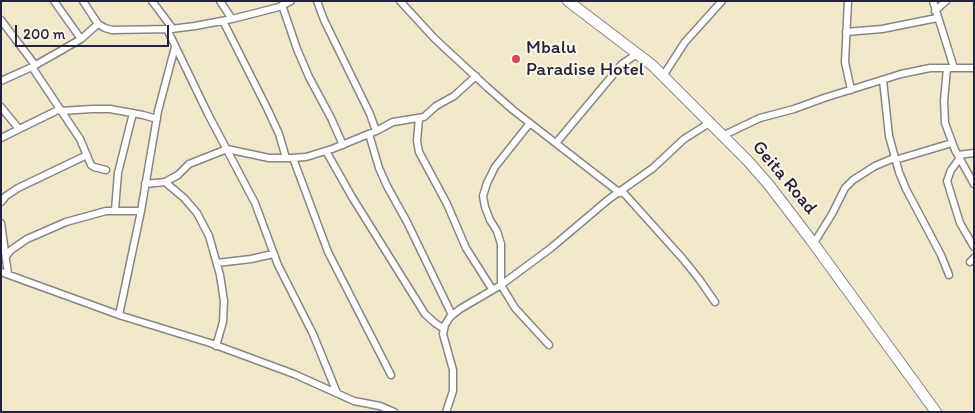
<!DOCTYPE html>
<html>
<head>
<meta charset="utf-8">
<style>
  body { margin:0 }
  #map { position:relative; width:975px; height:413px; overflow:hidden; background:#f1e8cc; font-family:Itim,sans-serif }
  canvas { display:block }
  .frame { position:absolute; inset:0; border:2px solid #22223b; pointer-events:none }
  .scale { position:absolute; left:15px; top:25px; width:154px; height:22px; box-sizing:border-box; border:2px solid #22223b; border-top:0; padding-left:6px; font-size:15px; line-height:18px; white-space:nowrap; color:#22223b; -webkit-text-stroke:4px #fcf5e5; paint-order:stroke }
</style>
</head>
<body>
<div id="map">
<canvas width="975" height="413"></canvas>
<div class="frame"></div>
<div class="scale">200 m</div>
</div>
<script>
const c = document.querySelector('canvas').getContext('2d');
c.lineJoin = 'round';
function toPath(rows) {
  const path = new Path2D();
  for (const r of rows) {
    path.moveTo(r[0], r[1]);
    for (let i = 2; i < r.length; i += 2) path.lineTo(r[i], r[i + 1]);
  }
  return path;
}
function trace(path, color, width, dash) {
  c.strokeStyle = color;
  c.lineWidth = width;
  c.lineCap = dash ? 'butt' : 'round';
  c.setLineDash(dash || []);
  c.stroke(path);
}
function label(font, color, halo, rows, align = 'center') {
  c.font = font + ' Itim,sans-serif';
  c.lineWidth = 4.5;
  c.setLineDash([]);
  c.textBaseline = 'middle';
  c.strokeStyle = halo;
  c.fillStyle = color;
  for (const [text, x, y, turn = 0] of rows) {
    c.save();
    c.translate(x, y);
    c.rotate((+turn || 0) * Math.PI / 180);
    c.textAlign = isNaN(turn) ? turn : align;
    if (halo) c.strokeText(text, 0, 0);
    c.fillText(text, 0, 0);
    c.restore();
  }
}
const minor = toPath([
  [54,1,81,39],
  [83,1,98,24,105,28,112,30,171,29,195,26,232,19,279,7,291,1],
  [152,1,173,29],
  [220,1,232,19],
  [317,1,324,20,370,114,376,131],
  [400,1,435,39,488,88,513,110,620,193],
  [848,1,845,62,851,90],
  [933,1,954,68],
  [282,5,297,49,309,77,331,118,343,145],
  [935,11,946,1],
  [1,20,35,65],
  [223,21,267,108,279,134,286,158],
  [167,29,208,114,255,203,278,265,313,334,337,393],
  [846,32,882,29,937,18],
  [32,67,80,139,91,165,94,167,106,170],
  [947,68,944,101,945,123,955,150,974,184],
  [663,76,685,42,722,1],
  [883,80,889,136,899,172,906,189,941,255,949,275],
  [1,81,32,67,62,50,81,39,98,24],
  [1,107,19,129],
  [61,111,92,109,110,109,143,115,157,119],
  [419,118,417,141,419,152,447,204,466,248,492,289],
  [530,123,495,167,487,183,483,196,485,207,490,220,497,231,501,244,501,285,515,308,549,345],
  [369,134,379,168,387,186,407,222,452,315],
  [724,135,760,118,794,109,824,98,901,74,930,68,974,68],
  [1,138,60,109],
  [556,143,622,64,637,54],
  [326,151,352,197,425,314,435,323,444,329],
  [958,155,974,153],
  [293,158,328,252,391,375],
  [960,158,951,170,947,181,960,223,974,247],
  [895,160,952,143],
  [165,182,184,198,197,213,209,236,220,275,224,301,223,322,216,346],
  [145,184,165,182,178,175,189,164,227,149,269,158,290,158,306,157,332,149,376,131,393,122,424,117,436,106,454,96,476,76],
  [622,191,683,259,699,279,715,302],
  [1,202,6,196,18,188,87,155],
  [115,210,118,173,133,113],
  [1,223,8,274],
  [814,243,832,214,845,188,853,180,875,166,894,158],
  [6,256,11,250,27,239,66,222,106,211,141,211],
  [970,262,974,258],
  [217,263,251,259,273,254],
  [1,272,122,316,210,343,294,374,354,401,380,406,394,412],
  [119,315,141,211,158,111,175,47],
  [446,412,453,391,453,370,443,334,445,325,450,317,460,309,501,285,551,248,609,199,653,168,684,139,711,122]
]);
const trunk = toPath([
  [568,1,652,65,748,161,769,185,811,240,936,412]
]);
trace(minor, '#8a8584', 9);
trace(trunk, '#8a8584', 12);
trace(minor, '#fff', 6);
trace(trunk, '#fff', 10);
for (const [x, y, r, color] of [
  [516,59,5,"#d1495b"]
]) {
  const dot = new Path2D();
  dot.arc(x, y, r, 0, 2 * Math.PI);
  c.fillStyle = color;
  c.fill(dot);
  trace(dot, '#fcf5e5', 2);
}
label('19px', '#22223b', '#fcf5e5', [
  ["Mbalu",526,48],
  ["Paradise Hotel",526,70]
], 'left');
label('19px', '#22223b', '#fcf5e5', [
  ["Geita Road",784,178,50]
]);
</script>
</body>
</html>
